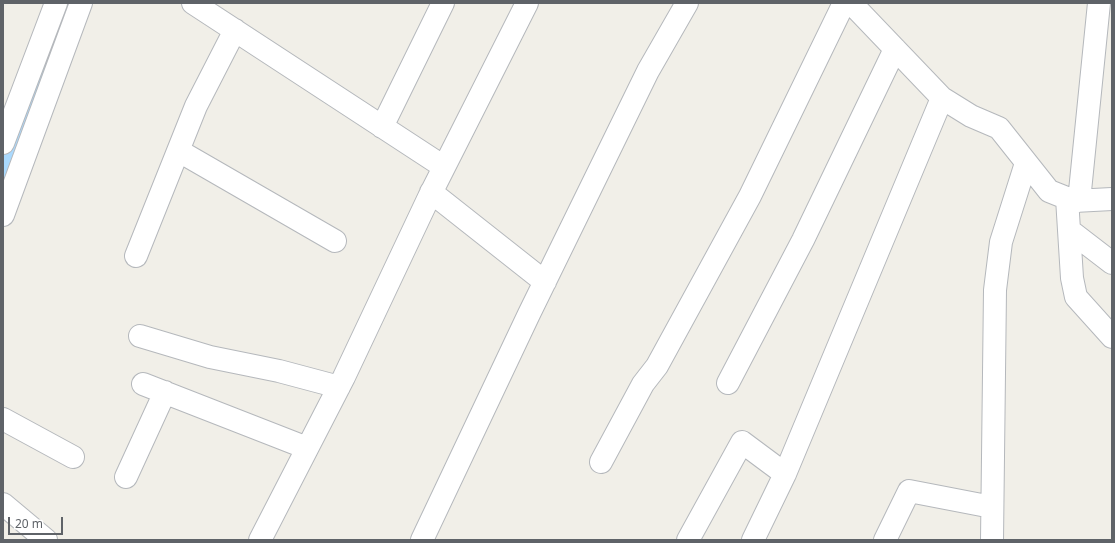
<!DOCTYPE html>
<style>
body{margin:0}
#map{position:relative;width:1115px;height:543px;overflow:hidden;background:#f1efe8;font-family:"Noto Sans",sans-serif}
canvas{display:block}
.frame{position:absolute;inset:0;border:4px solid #5f6368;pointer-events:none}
.scale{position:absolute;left:8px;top:517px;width:55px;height:18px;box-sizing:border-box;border:2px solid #5f6368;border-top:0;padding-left:5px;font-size:12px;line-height:14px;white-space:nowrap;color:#5f6368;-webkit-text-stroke:3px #fff;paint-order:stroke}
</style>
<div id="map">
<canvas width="1115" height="543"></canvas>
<div class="frame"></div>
<div class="scale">20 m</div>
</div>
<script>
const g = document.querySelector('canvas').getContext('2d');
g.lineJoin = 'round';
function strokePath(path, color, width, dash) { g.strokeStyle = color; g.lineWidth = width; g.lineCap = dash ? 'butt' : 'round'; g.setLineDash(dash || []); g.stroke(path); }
strokePath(new Path2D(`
 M3 178 45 61`), '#aadaff', 19);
const minor = new Path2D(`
 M193 3 444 167
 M851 3 942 98 971 116 999 128 1049 191 1074 201 1112 199
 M382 127 443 3
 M3 143 56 3
 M179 151 335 241
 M431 192 545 282
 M1067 198 1072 278 1076 297 1112 337
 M1079 201 1099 3
 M3 215 81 3
 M1069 230 1112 263
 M136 256 196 106 235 30
 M140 336 210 357 279 371 339 387
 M728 383 803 240 895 49
 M143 384 307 448
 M3 419 73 457
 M601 462 643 384 657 366 750 196 844 3
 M126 477 165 392
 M3 504 46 540
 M260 540 344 377 429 197 527 3
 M422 540 529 314 648 71 687 3
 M688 540 742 442 785 474
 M753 540 785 474 942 98
 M885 540 909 491 992 507
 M992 540 995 290 1001 242 1026 163`);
strokePath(minor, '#b5b8bc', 24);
strokePath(minor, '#fff', 22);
</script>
